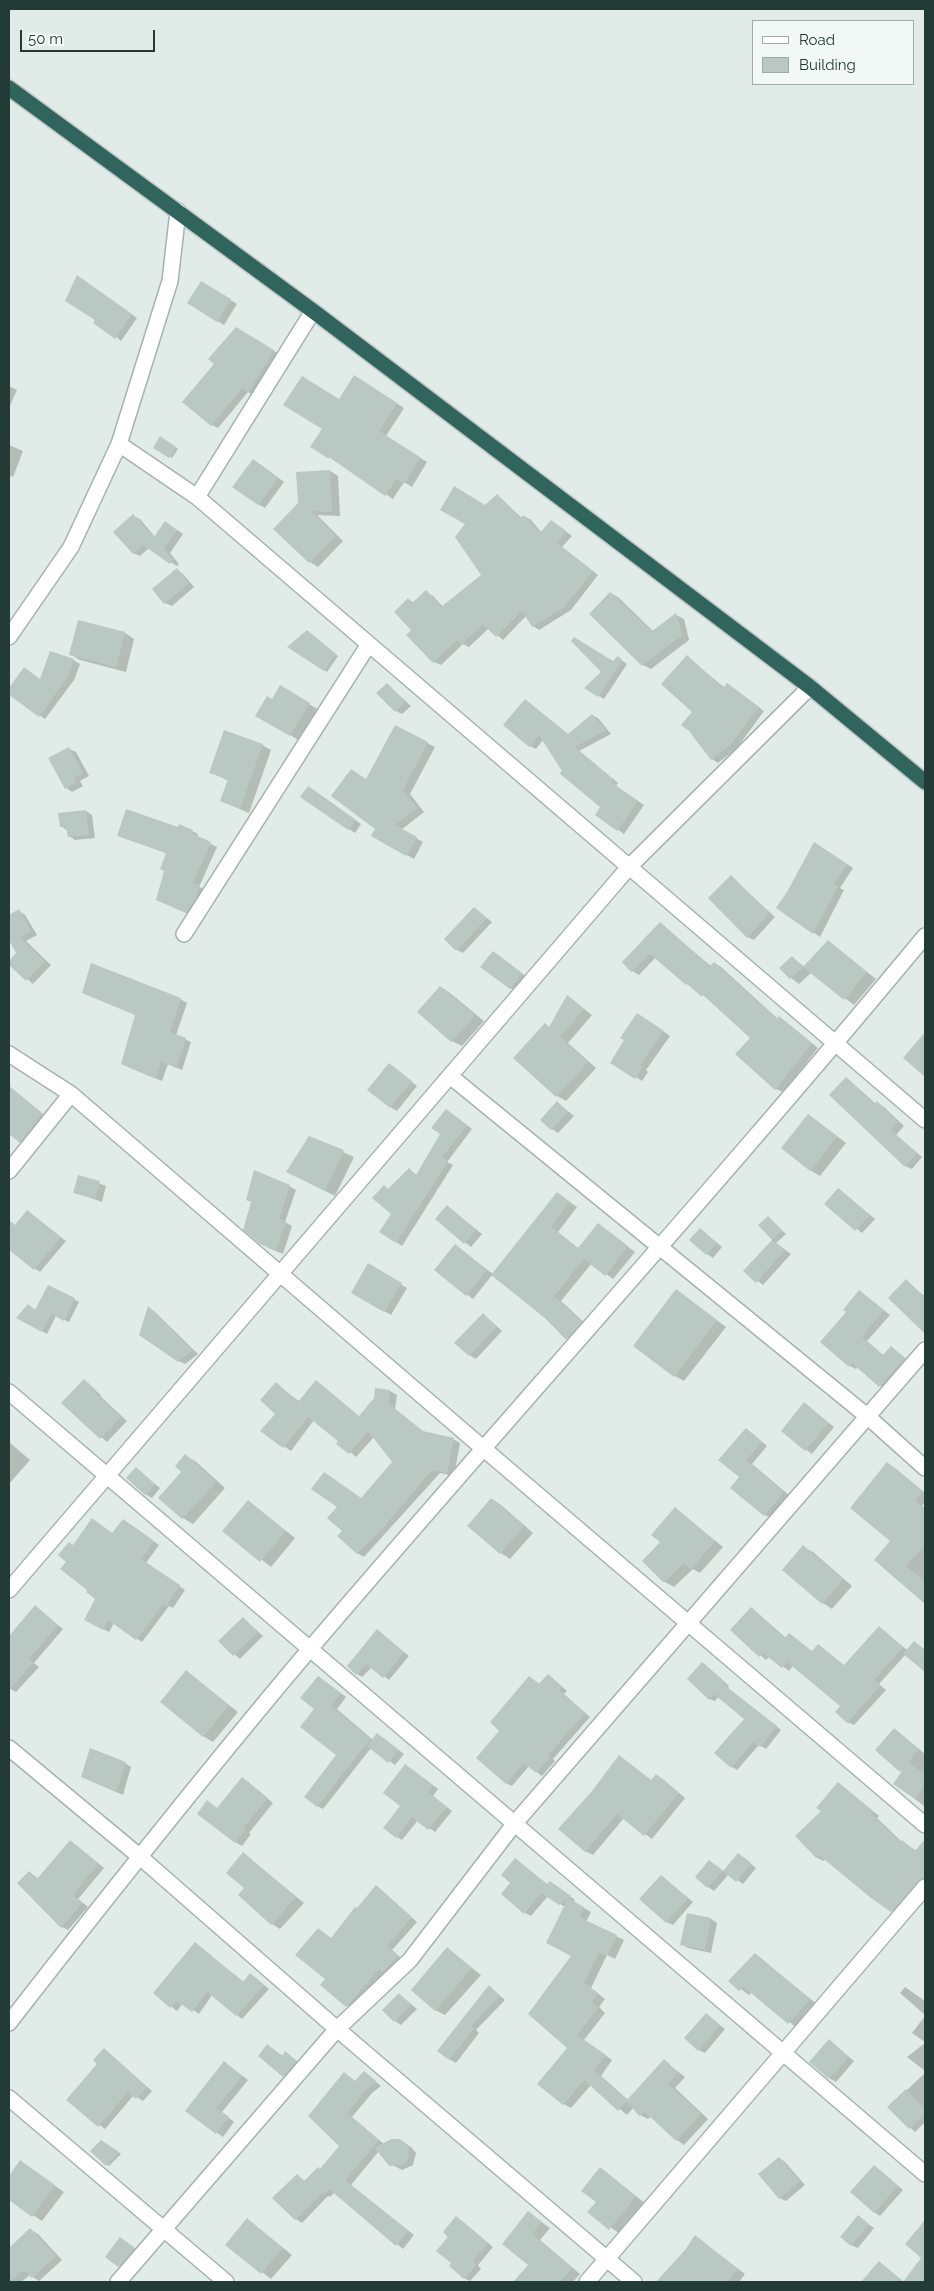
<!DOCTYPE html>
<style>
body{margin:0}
#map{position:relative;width:934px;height:2291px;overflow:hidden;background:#e1ebe7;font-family:Raleway,sans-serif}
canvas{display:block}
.frame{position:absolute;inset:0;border:10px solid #223b36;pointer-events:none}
.legend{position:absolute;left:752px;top:20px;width:162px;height:65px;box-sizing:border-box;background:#f1f8f5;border:1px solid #9eaca9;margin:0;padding:6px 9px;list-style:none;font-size:15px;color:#223b36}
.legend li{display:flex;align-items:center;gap:10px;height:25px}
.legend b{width:25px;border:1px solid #9eaca9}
.scale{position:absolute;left:20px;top:30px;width:135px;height:22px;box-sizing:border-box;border:2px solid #223b36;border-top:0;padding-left:6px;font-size:15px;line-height:18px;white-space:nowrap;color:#223b36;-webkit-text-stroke:4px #f1f8f5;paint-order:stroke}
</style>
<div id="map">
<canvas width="934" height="2291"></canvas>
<div class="frame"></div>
<ul class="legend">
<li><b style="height:6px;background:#fff"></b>Road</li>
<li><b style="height:14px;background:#bac8c3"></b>Building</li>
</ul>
<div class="scale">50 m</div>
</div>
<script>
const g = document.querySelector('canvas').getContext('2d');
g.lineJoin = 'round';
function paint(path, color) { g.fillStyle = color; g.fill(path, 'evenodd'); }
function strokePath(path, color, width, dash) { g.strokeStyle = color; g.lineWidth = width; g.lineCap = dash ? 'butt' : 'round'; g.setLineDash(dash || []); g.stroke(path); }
paint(new Path2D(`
 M83 280 137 318 121 341 97 319Z
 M201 282 237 304 224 325 189 303Z
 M236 329 279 354 255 396 248 392 218 428 212 425 216 364Z
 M362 381 404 408 386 436 427 462 412 487 404 482 393 499 312 446 339 400Z
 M9 386 17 390 9 408Z
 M161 438 178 449 172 458 155 447Z
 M9 445 23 451 13 477 9 475Z
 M260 464 284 482 265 508 258 504Z
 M330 471 338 476 340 516 317 515 343 541 318 567 310 562 299 504Z
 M497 495 522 518 524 516 531 520 542 533 552 521 572 536 562 547 598 575 571 610 539 630 533 626 526 616 503 640 489 628 469 647 463 644 441 665 434 662 413 630 408 599 414 603 426 592 433 596 443 607 482 575 486 507Z
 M133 516 140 519 155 537 171 526 183 534 170 553 179 564 177 566 149 548 140 556 133 553Z
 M177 570 183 574 194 587 172 606 165 603Z
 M611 593 619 598 654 632 676 615 684 619 689 640 651 669 643 665Z
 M125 633 134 639 126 672 80 660 70 654Z
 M310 634 338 656 327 672 290 647Z
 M687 657 725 688H733L764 711 737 748 718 763 712 759 693 712Z
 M618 658 627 664 604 699 586 688Z
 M73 660 80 664 74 680 45 719 9 694V691L25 669 41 680Z
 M387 684 411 706 402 714 396 711Z
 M281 687 319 710 300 741 257 715 273 700Z
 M525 700 569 735 592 715 598 718 611 734 579 751 618 783 616 786 644 805 624 834 596 815 602 807 564 771 543 740 536 749 530 746Z
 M427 743 435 747 410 794 424 812 401 830 423 842 414 859 372 836 376 828 367 780Z
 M262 745 271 750 249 813 221 801 229 781 210 772Z
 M69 749 76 752 89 776 80 781 83 786 72 792 66 788Z
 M315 791 361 824 355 833 302 797Z
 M86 811 92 815 95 838 75 840 69 836 68 831 61 826Z
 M178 829 192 831 198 834 197 837 217 847 199 887 206 890 193 916 157 900 165 871 168 854 119 835Z
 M821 847 853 868 840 888 844 890 820 937 778 907Z
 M731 877 775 917 754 940 748 937Z
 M474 908 492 922 463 953 457 950Z
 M19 911 25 915 37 935 26 941 51 965 33 984 9 963 18 953 9 937V917Z
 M660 924 711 966 714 963 721 967 778 1019 786 1022 818 1048 783 1092 776 1089 751 1038 709 1000 656 957 639 975 632 971Z
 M828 941 876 979 854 1005 811 973 799 984 791 978 792 958 805 967Z
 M499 956 527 977 517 992 510 988Z
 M441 987 450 993 484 1021 462 1046 452 1041Z
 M568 996 592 1015 568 1043 596 1068 566 1101 557 1096 515 1058 545 1025 550 1028Z
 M180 999 187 1003 176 1035 191 1042 182 1070 168 1064 162 1081 128 1067Z
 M644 1018 670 1036 646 1070 648 1072 642 1081 612 1062Z
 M389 1064 417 1086 397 1111 390 1107Z
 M847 1078 876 1104 884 1107 904 1126 896 1135 922 1157 912 1169 905 1166Z
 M9 1086 48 1118 26 1145 9 1132Z
 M558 1103 574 1116 558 1133 552 1129Z
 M452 1114 472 1129 447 1162 453 1165 402 1246 396 1242 392 1214 384 1187 390 1190 409 1170 418 1176Z
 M809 1115 846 1143 820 1176 810 1170Z
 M309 1137 354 1157 335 1196 298 1177Z
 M79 1176 106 1186 102 1202 74 1192Z
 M289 1186 296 1190 285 1222 292 1226 283 1254 268 1248 253 1202Z
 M839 1189 875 1219 862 1233 826 1203Z
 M557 1193 577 1207 558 1232 579 1249 598 1224 635 1252 613 1279 592 1263 561 1301 589 1327 574 1343 493 1274Z
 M447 1206 482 1234 471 1247 436 1219Z
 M27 1212 66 1241 40 1272 9 1249V1235Z
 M768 1218 786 1234 776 1243 791 1254 763 1285 745 1271 773 1239 760 1225Z
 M700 1229 722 1247 713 1258 707 1254Z
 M461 1250 493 1274 473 1299 435 1270Z
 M369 1265 407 1288 391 1315 352 1292Z
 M906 1281 923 1295 925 1293V1330L920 1327Z
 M49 1286 79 1302 69 1322 56 1316 47 1334 18 1318 33 1308 36 1311Z
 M677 1291 726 1327 684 1381 675 1376Z
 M860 1292 890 1315 867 1341 884 1356 891 1348 910 1362 886 1390 858 1367 856 1369 850 1366 848 1312Z
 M148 1308 154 1311 198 1354 185 1364 179 1361Z
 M483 1314 502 1331 476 1359 469 1355Z
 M84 1381 101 1395 100 1396 127 1421 107 1442 63 1403Z
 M316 1382 360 1417 375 1399 376 1389 390 1391 397 1395 395 1409 425 1433 453 1439 460 1443 454 1476 440 1473 364 1557 357 1553 343 1531 339 1507 325 1473 362 1499 394 1462 374 1437 356 1457 314 1420 291 1451 262 1431 277 1414 276 1384 300 1402Z
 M805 1404 834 1427 812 1454 782 1431Z
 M752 1433 767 1446 752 1464 790 1496 771 1518 765 1515 741 1477Z
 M9 1442 30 1460 9 1484Z
 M185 1456 195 1461 225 1488 193 1524 183 1518V1472Z
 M895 1468 925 1493V1502L922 1506 925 1509V1602L876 1560 892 1541Z
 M136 1469 160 1488 152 1498 145 1494Z
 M492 1499 501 1505 533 1533 510 1559 501 1553 469 1526Z
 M248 1501 295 1538 271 1567 224 1530Z
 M676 1509 723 1547 700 1573 693 1569 674 1587 665 1582 643 1561 661 1542Z
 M130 1524 159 1545 146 1563 185 1590 173 1608 169 1606 142 1642 114 1623 109 1632 91 1623 96 1598 68 1562 73 1546 113 1534Z
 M803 1547 813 1552 852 1586 832 1609 823 1603Z
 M35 1607 63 1629 34 1663 39 1667 16 1692 9 1688V1637Z
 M752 1608 786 1638 813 1652 818 1646 845 1666 879 1627 907 1650 914 1642 925 1650V1670L906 1654 879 1684 886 1690 854 1725 847 1722 842 1706 793 1666 789 1671 770 1656 766 1660 732 1630Z
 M243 1618 263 1636 240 1659 220 1641Z
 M378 1631 409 1656 389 1680 372 1667 362 1677 357 1674Z
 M703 1663 729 1686 728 1688 781 1730 766 1749 759 1745 737 1770 732 1767 746 1718 719 1696 715 1701 710 1699Z
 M186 1672 238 1712 213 1742 203 1736Z
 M549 1675 567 1691 564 1694 590 1717 553 1759 555 1761 542 1776 529 1766 512 1786 506 1783 501 1731 529 1677 540 1684Z
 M324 1681 346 1697 337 1709 373 1740 383 1738 404 1754 395 1765 371 1748 323 1809 317 1806 338 1755 316 1709Z
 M894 1729 925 1754V1807L895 1783 903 1772 876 1750Z
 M619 1757 652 1781 657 1775 664 1780 685 1798 652 1839 624 1818 593 1855 585 1851 593 1791Z
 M125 1763 131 1767 123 1795 89 1780Z
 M411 1769 438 1789 433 1796 452 1811 435 1832 418 1820 402 1840 397 1837Z
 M248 1782 273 1803 249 1833 251 1834 242 1846 235 1842 218 1809Z
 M839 1784 879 1816 877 1818 902 1842 917 1851 923 1844 925 1845V1886L899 1915 826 1859 823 1861 816 1857 823 1811Z
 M76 1845 104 1868 78 1899 88 1907 68 1930 62 1927 29 1872 39 1879Z
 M244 1854 304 1903 280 1929 272 1924Z
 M744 1858 756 1868 743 1884 729 1874 714 1891 708 1887 716 1865 724 1872Z
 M515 1859 548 1885 556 1886 575 1900 573 1902 591 1912 586 1922 624 1940 615 1959 607 1955 591 1988 605 1999 599 2007 605 2013 584 2040 612 2060 601 2076 628 2100 664 2061 685 2077 675 2088 708 2119 684 2145 677 2140 651 2116 648 2119 640 2115 634 2107 627 2115 591 2085 571 2108 564 2104 569 2048 542 1995 572 1956 565 1907 548 1896 531 1916 525 1913 512 1883Z
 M661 1876 693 1902 673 1925 666 1922Z
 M377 1887 417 1922 392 1950 403 1960 389 1975 386 1973 353 2010 321 1984 326 1979 332 1939Z
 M711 1919 717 1923 711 1953 688 1948 681 1944Z
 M195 1944 244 1982 251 1974 269 1989 242 2019 212 1995 199 2014 183 2003 177 2011 154 1993Z
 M448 1949 481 1975 445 2015 435 2010Z
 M755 1954 818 2005 797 2028 752 1992 749 1995 730 1981Z
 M490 1987 505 2000 476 2030 479 2033 456 2063 449 2059Z
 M905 1987 925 2001V2015L900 1993Z
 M399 1994 417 2009 401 2025 395 2021Z
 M706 2015 725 2029 705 2053 699 2050Z
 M925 2016V2042L912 2033Z
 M829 2041 854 2061 836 2082 829 2078Z
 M925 2043V2071L907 2057Z
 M268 2046 283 2056 286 2053 302 2065 290 2079 284 2075Z
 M105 2050 152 2091 143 2101 134 2095 105 2129 68 2100 98 2064Z
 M224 2062 248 2080 222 2112 234 2122 223 2137 187 2111Z
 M364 2072 381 2086 372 2093 352 2117 385 2145 404 2143 411 2147 416 2153 413 2165 402 2170 387 2162 379 2151 351 2185 414 2235 403 2249 335 2192 330 2197 328 2196 302 2223 296 2219 297 2175 306 2182 321 2170 341 2146 344 2074 356 2082Z
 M925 2073V2122L915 2132 889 2107Z
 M101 2141 121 2154 109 2166 107 2165Z
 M779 2158 785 2162 805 2185 786 2201 779 2198Z
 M21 2162 64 2192 42 2221 9 2199V2178Z
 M600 2169 645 2203 620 2234 589 2212 597 2202Z
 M880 2170 903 2190 880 2216 874 2212Z
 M529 2213 550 2228 540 2240 580 2274 573 2282H524L519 2278 529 2265Z
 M858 2217 874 2228 858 2248 851 2245Z
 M248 2220 292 2255 271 2279 227 2245Z
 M462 2221 493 2247 478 2265 481 2269 470 2281 464 2278Z
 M925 2222V2282H904L922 2258 907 2244Z
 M31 2230 38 2234 62 2260 39 2281 30 2275 21 2282H9V2250Z
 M696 2237 745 2274 739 2282H658L686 2250Z
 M127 2242 140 2253 125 2270 107 2256Z
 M879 2263 887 2268 904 2282H867L864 2280Z`), '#0003');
paint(new Path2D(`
 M77 275 132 314 115 339 93 323 95 320 65 301Z
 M201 281 231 299 217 322 187 303Z
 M236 327 274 350 248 393 242 388 211 426 182 402 214 364 208 359Z
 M354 375 397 403 379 431 420 457 404 484 396 479 385 496 329 457V459L310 447 322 429 283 405 302 376 339 399Z
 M160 436 176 447 169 458 153 448Z
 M253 459 278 478 258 505 232 487Z
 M330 470 332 512 311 511 336 536 309 563 273 529 298 503 296 472Z
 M454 486 485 505 497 494 521 518 524 515 540 533 551 520 566 531 557 543 593 571 564 607 532 627 522 611 496 637 483 624 462 644 457 640 433 663 406 635 411 630 394 612 408 598 412 603 426 590 441 607 481 575 455 537 465 524 440 510Z
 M133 514 154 537 165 521 177 530 164 549 173 560 170 564 143 545 133 554 113 532Z
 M177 568 189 583 164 604 152 589Z
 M610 592 652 631 676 613 682 635 642 666 589 614Z
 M78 620 125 632 116 667 69 655Z
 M307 630 336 654 324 671 287 647Z
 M574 637 613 661 618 656 622 660 598 697 584 688 601 672 571 641Z
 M50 651 74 659 68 676 39 717 9 695V688L24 667 40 679Z
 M687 655 723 688 727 683 759 707 731 744 711 760 689 731 681 725 692 712 661 684Z
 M387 683 405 702 395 712 376 693Z
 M280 685 310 703 290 736 255 716 267 696 272 699Z
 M525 699 568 734 592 714 606 730 575 747 613 779 611 782 638 801 617 831 595 815 600 807 559 773 562 771 539 735 529 747 503 725Z
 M395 725 428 742 403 790 417 808 395 825 417 837 406 856 371 836 375 829 331 796 351 769 366 779Z
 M224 730 263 744 240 809 220 801 228 779 209 773Z
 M69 747 83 773 74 777 77 782 65 789 48 758Z
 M308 786 356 820 348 830 300 797Z
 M126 809 178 827 179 824 193 830 191 833 211 842 193 883 200 886 196 898 186 913 156 900 164 871 160 869 166 853 117 836Z
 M86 810 89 835 68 837 66 826 60 827 58 813Z
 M814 842 847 864 834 884 838 886 813 934 776 908 787 892Z
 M731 875 769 913 747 938 708 898Z
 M474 907 487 918 456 951 444 939Z
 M19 909 31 931 20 937 45 961 26 981 9 965V961L16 953 11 943 9 944V915Z
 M660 922 710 966 714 962 777 1019 779 1016 812 1043 775 1090 735 1054 750 1038 703 995 702 997 687 984 686 985 650 954 631 972 622 962Z
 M828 940 867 972 844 1000 803 967Z
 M493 951 522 973 510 989 480 967Z
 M792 956 803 967 790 979 779 968Z
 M91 963 181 998 170 1032 186 1038 176 1068 161 1061 156 1079 121 1064 135 1015 82 993Z
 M440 986 475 1015 451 1042 417 1012Z
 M567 995 584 1009 560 1037 588 1062 556 1097 513 1058 545 1023 549 1027Z
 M637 1013 664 1031 640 1065 643 1067 635 1079 610 1063 624 1040 620 1038Z
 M925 1032V1077L903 1058Z
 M389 1063 412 1081 390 1108 367 1090Z
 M846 1077 875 1104 877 1101 898 1122 891 1130 917 1153 905 1167 829 1095Z
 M9 1086 43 1114 20 1143 9 1134Z
 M557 1101 568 1112 551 1130 540 1120Z
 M446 1109 467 1125 442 1157 448 1161 396 1243 379 1232 391 1214 372 1198 384 1185 388 1189 409 1168 416 1175 440 1134 431 1128Z
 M808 1114 837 1136 810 1171 781 1148Z
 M309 1136 344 1150 325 1191 286 1172Z
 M254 1170 290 1185 279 1219 286 1221 276 1251 260 1244 243 1230 251 1202 246 1200Z
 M78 1175 100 1181 95 1199 73 1193Z
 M838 1188 870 1215 855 1231 824 1204Z
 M557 1192 570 1202 551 1227 578 1248 598 1223 628 1246 605 1276 584 1259 554 1296 582 1322 566 1340 545 1318 491 1275Z
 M447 1205 476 1230 464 1244 435 1219Z
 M27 1210 61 1237 34 1270 9 1250V1220L15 1225Z
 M768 1216 782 1230 772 1240 758 1225Z
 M700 1228 717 1243 706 1255 689 1240Z
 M772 1240 785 1250 756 1283 743 1271Z
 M455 1244 487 1270 466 1296 434 1270Z
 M368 1263 402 1283 384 1312 351 1293Z
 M906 1279 925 1298V1334L888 1298Z
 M48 1285 75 1298 64 1321 51 1314 42 1332 16 1318 28 1304 35 1310Z
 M676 1289 717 1320 674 1377 633 1346Z
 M859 1290 884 1310 862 1337 883 1355 891 1346 905 1358 879 1387 852 1363 849 1367 820 1342 846 1312 843 1310Z
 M148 1306 193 1350 178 1362 139 1335Z
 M483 1313 497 1327 469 1356 454 1343Z
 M84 1379 96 1390 94 1392 121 1417 100 1439 61 1403Z
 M316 1380 359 1416 374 1398 375 1388 390 1390 389 1404 423 1431 454 1438 447 1473 432 1470 382 1529 357 1554 337 1536 342 1531 327 1518 337 1507 311 1489 324 1472 361 1498 392 1462 368 1431 349 1454 336 1444 338 1441 308 1417 283 1448 260 1431 275 1414 260 1400 276 1382 298 1402Z
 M804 1402 829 1423 805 1451 781 1431Z
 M746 1428 762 1442 746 1460 784 1492 764 1516 730 1488 739 1477 718 1460Z
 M185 1454 216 1482 182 1519 158 1498 181 1472 175 1466Z
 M887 1462 923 1491 915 1501 925 1510V1545L906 1566 925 1582V1604L874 1560 890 1541 850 1508Z
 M136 1467 155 1484 145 1495 126 1478Z
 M491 1498 524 1526 500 1554 467 1526Z
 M248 1500 286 1531 260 1562 222 1531Z
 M675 1507 715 1541 691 1569 684 1563 664 1583 642 1561 660 1542 651 1535Z
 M92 1518 112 1533 123 1519 154 1541 141 1559 180 1585 166 1606 163 1604 136 1640 108 1620 103 1630 84 1620 95 1599 86 1592 87 1590 60 1569 66 1562 58 1555 69 1542 73 1545Z
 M803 1545 843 1579 822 1604 782 1570Z
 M35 1605 58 1625 29 1659 33 1663 9 1690V1636Z
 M751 1607 785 1638 789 1633 812 1651 818 1644 844 1665 879 1626 903 1647 874 1680 880 1686 847 1723 835 1712 840 1706 787 1662 782 1668 763 1653 759 1657 730 1630Z
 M243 1617 258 1632 233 1656 218 1641Z
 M377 1629 404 1652 383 1678 366 1664 356 1675 347 1666Z
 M914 1641 925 1650V1672L903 1654Z
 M702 1662 725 1682 723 1684 777 1726 760 1747 753 1742 731 1768 714 1753 744 1719 714 1694 709 1700 687 1679Z
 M186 1670 229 1705 203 1737 160 1702Z
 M548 1674 562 1687 559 1690 585 1713 548 1755 550 1757 536 1773 524 1763 506 1784 476 1758 499 1731 490 1722 529 1676 539 1684Z
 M318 1676 341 1693 331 1705 370 1739 317 1807 304 1797 336 1755 300 1727 314 1709 300 1698Z
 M894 1728 919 1749 900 1772 875 1750Z
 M377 1733 399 1750 388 1763 367 1746Z
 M90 1748 126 1762 116 1792 81 1777Z
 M619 1755 651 1780 656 1774 679 1793 644 1836 617 1814 585 1852 558 1829 592 1791Z
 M908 1762 925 1774V1784L915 1799 893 1784Z
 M405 1764 433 1785 428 1792 447 1807 428 1830 412 1817 396 1838 383 1828 400 1806 383 1793Z
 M242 1777 268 1798 243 1828 245 1830 235 1843 197 1814 207 1800 217 1808Z
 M838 1782 873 1811 871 1814 901 1842 902 1840 915 1851 925 1839V1875L891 1912 871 1898 819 1855 816 1858 795 1836 821 1811 816 1808Z
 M70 1840 98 1864 73 1895 82 1903 61 1928 17 1883 29 1871 37 1879Z
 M243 1852 296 1897 271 1925 238 1895 244 1888 226 1873Z
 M738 1853 751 1863 736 1882 723 1871Z
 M515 1858 547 1884 550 1881 571 1896 559 1905 541 1893 524 1914 501 1894 510 1883 501 1875Z
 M709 1860 723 1871 707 1888 695 1877Z
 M661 1875 688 1898 666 1923 639 1899Z
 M376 1885 412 1917 387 1946 398 1956 382 1972 379 1969 346 2007 320 1985 325 1979 295 1955 318 1928 331 1938 355 1907 357 1908Z
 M568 1898 584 1907 579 1917 617 1935 607 1956 599 1952 584 1983 598 1993 592 2002 598 2008 577 2035 606 2055 594 2071 627 2100 664 2059 678 2072 668 2084 701 2114 676 2141 645 2112 639 2116 627 2101 618 2111 584 2080 563 2105 537 2084 567 2048 528 2014 571 1956 546 1943Z
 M687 1913 711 1918 705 1950 680 1945Z
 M195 1942 243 1982 250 1973 264 1985 236 2016 207 1992 192 2012 177 2001 170 2008 153 1993Z
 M447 1947 472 1968 435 2011 411 1990Z
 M755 1953 810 1999 788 2024 744 1987 739 1991 728 1981Z
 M489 1985 500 1996 471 2026 474 2028 449 2060 437 2051Z
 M399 1993 411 2005 394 2022 382 2010Z
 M706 2013 720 2025 698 2051 684 2038Z
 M829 2039 849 2057 829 2079 809 2062Z
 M267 2044 282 2056 285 2051 297 2061 283 2077 258 2056Z
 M104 2048 147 2087 136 2099 128 2092 98 2127 66 2100 97 2064 93 2060Z
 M224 2061 242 2076 216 2108 229 2117 216 2134 185 2111Z
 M364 2071 376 2081 366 2090 347 2113 379 2140 345 2180 408 2231 396 2246 329 2189 324 2195 322 2193 295 2220 272 2198 297 2174 304 2181 318 2167 320 2169 339 2146 308 2116 344 2072 355 2081Z
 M906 2089 925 2109V2114L909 2129 887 2107Z
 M391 2139H400L408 2145 409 2158 403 2165 389 2166 375 2148Z
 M101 2140 119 2152 106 2166 90 2151Z
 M779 2157 800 2181 779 2199 758 2174Z
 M20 2160 55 2185 32 2217 9 2200V2176Z
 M874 2165 898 2186 874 2213 850 2192Z
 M600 2167 636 2196 609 2230 587 2212 596 2202 581 2191Z
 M528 2211 542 2222 532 2234 572 2268 560 2282H513L528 2265 502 2244Z
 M858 2215 869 2224 851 2246 840 2237Z
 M456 2216 488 2243 473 2261 476 2265 464 2279 449 2266 451 2263 436 2251 448 2237 443 2232Z
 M247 2218 283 2248 261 2274 225 2245Z
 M925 2220V2282H861L879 2261 903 2282 921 2258 905 2244Z
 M30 2228 56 2256 32 2278 24 2270 9 2282V2248Z
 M695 2235 738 2269 728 2282H656L685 2250Z
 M120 2237 135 2248 118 2267 105 2257Z`), '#bac8c3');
const minor = new Path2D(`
 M313 311 197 497 925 1120
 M119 444 197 497
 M9 637 71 547 119 444 170 281 178 211
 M184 934 369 644
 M9 1054 71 1094 484 1449 925 1825
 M450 1076 867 1416 925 1468
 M9 1171 71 1094
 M9 1392 925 2174
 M9 1590 629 867 810 687
 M9 1748 139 1856 337 2029 634 2282
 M9 2023C107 1897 206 1772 309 1650 513 1411 725 1178 925 936
 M9 2098 226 2282
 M118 2282 337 2029 410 1960 515 1823 925 1350
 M587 2282 925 1887`);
const highway = new Path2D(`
 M9 88 313 311 810 687 925 782`);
strokePath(minor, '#a4b3ae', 18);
strokePath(highway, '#c1c8c7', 18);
strokePath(minor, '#fff', 15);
strokePath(highway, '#30655e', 15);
</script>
